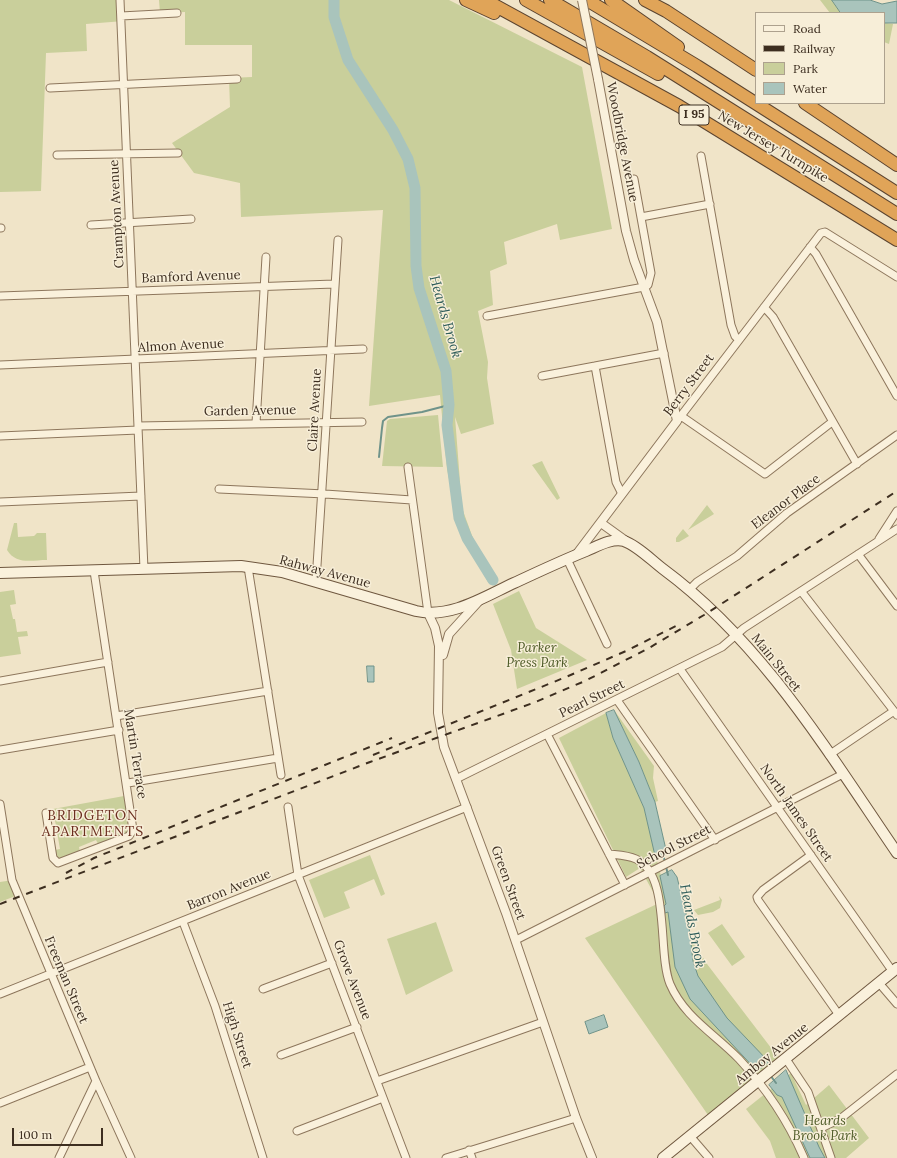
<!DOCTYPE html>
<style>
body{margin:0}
#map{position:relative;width:897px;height:1158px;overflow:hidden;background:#f0e4c8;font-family:Lora,serif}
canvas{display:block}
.legend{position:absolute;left:755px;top:12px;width:130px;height:92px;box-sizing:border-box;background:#f7eed8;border:1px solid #ada18e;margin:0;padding:5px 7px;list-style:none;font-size:12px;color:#3d2e20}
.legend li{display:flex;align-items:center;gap:8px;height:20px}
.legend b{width:20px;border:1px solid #ada18e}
.scale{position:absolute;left:12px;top:1128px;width:91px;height:18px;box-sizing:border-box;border:2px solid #3d2e20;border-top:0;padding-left:5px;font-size:12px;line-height:14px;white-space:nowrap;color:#3d2e20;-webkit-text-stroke:3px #f7eed8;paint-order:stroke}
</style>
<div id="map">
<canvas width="897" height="1158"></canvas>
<ul class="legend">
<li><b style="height:5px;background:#faf1dc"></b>Road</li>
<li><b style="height:5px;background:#3d2e20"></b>Railway</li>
<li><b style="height:11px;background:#c9cf9b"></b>Park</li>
<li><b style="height:11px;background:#a9c4bc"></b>Water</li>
</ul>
<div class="scale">100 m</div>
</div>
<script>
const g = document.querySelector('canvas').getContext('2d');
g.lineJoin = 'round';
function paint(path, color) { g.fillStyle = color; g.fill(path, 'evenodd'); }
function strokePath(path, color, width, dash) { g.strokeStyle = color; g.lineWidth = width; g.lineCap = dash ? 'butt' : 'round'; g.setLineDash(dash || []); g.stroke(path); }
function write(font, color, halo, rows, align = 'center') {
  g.font = font + ' Lora,serif'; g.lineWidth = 3; g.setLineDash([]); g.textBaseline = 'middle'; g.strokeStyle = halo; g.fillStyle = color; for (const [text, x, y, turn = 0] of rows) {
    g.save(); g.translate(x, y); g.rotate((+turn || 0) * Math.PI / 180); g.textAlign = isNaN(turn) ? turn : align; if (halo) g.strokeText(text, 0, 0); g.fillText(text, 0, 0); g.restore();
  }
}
paint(new Path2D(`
 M0 0H122L124 21 86 24 87 51 46 53 41 191 0 192Z
 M159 0H449L582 67 612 229 560 240 557 224 504 242 507 264 490 271 493 305 478 311 488 362 487 378 494 424 461 434 455 417 462 508 474 541 497 578 488 582 459 530 447 469 440 395 369 406 383 210 241 217 240 183 194 173 172 143 230 107 229 78 252 77V45H185V12L160 13Z
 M820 0H832L841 13H830Z
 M884 23 893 24 889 44 884 42Z
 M438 415 443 467 382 466 387 421 390 419Z
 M542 461 560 498 557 500 532 465Z
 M707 505 714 514 688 530Z
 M14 523H17L18 537 34 536 37 533H46L47 560C32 560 16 565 7 550Z
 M683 529 689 536 679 542H676V538Z
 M14 590 16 604 10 605 13 619H15L17 632 27 631 28 636 18 637 21 654 0 657V592Z
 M519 591 536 628 587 660 517 689 511 650 493 604Z
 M614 710 654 766 653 778 658 801 655 802 639 762Z
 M606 713 613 738 644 808 667 900 707 964 778 1057 708 1115 585 938 657 904 653 892 640 868 626 877 559 738Z
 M124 796 129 833 98 844 96 840 79 847 80 852 60 860 57 858 55 850 60 849 53 809Z
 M370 855 385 894 381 896 374 879 344 892 350 908 324 918 309 880Z
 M13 880 18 895 0 902V882Z
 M719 896 722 900 720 908 713 912 698 915 694 910 720 900Z
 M436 922 453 971 406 995 387 939Z
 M722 924 745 957 732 966 708 933Z
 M791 1073 806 1105 829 1085 869 1138 846 1158H776L770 1141 746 1109Z`), '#c9cf9b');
const water = new Path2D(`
 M832 0H870L882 4 897 1V23H884V13H841Z
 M367 666H374V682H368Z
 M614 710 639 762 655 802 667 854 656 860 644 808 613 738 606 713Z
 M672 870 677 877 689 926 693 961 698 976 727 1018 769 1062 757 1071 690 999 675 967 668 912 665 913 664 906 666 904 660 876Z
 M604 1015 608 1027 589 1034 585 1022Z
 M786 1070 819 1147 825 1158H810L782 1097 777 1095 769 1085Z`);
paint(water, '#a9c4bc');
strokePath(water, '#6f938a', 1);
strokePath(new Path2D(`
 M379 457 382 428 383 421 388 417 422 412 449 405
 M663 854 668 875
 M770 1075 776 1083`), '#6f938a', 2);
strokePath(new Path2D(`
 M334 0V17L348 60 393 130 408 159 415 188 416 266 419 288 446 371 449 405 447 425 459 518 467 538 493 580`), '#a9c4bc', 11);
const minor = new Path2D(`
 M120 0 144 569
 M121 16 177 13
 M50 88 237 79
 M57 155 178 153
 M701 156 731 325 735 336 739 340
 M641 217 710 204
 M91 225 191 219
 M0 228H1
 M810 247 816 254 897 396
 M0 296 334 284
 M764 307 773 317 857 464
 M487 316 644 287 648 285 651 273 634 179
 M0 365 363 349
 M595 366 616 482 622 494
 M542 376 664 353
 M681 416 765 474 832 422
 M677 421 821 233 825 232 897 277
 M256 423 266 257
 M138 426 362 422
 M0 436 138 430
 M408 467 428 613
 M219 489 325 494 412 500
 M0 502 141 496
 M879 539 897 511
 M858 554 897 606
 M567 559 607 644
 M248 567 281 775
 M316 581 338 240
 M690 589 697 582 737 556 787 513 897 435
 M801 591 897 715
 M680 669 893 972
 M0 681 108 662
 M617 700 715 840
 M116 716 268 691
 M547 734 625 885
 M0 750 119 730
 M829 755 894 711
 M456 779 722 647 744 628 897 529
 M128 783 278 758
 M0 804 12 880 96 1081 59 1158
 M288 807 298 875 406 1158
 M46 813 53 858 58 863 129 836 133 830 94 571
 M609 854C618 855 627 855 636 859 671 875 657 952 670 984 684 1017 715 1034 739 1059 765 1087 789 1123 804 1158
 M811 855 763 890 757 897 758 900 839 1015
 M183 922 215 1006 263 1158
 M516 940 843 774
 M879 983 897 1004
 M263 989 332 963
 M0 994 467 807
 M281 1055 357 1027
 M786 1059 808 1092 831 1158
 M96 1081 131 1158
 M377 1081 543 1022
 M0 1103 90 1067
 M821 1128 840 1119 897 1074
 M297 1131 383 1098
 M690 1136 709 1158
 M469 1150 472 1158
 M446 1158 576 1118`);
const tertiary = new Path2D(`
 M601 523 626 541
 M576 555 677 421 657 322 634 260 626 231 598 79
 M428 613 435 628 439 646 438 713 444 747 506 913 576 1118 592 1158
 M443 655 449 634 479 601`);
const secondary = new Path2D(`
 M0 573 241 566 282 572 416 611C450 619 484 597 514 583 538 572 561 561 586 551 598 546 611 538 624 541 638 546 651 560 663 569 762 642 828 752 897 853
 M663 1158 897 968`);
const motorway = new Path2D(`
 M466 0 494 13
 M485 0 679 106 897 240
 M526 0 658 74
 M550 0 647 57 897 214
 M587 0 697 66 897 193
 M611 0 678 47
 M645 0 666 11 756 70
 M805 103 897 165`);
strokePath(minor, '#8d765c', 9);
strokePath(tertiary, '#8d765c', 10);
strokePath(secondary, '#6f573f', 12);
strokePath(motorway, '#5b4430', 14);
strokePath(minor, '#faf1dc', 7);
strokePath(tertiary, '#faf1dc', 8);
strokePath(secondary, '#faf1dc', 10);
strokePath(motorway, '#e0a458', 12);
strokePath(new Path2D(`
 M373 755 566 677 626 651 676 626
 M66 873 94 858 392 738
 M0 904 370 762 533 703 585 681 649 648 704 615 897 491`), '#3d2e20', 2, [7, 7]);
const tertiaryBridge = new Path2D(`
 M582 0 598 79`);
strokePath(tertiaryBridge, '#8d765c', 10, []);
strokePath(tertiaryBridge, '#faf1dc', 8);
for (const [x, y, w] of [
 [694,115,30]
]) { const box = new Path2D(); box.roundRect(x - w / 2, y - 10, w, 20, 3); g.fillStyle = '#f7eed8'; g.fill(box); strokePath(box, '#3d2e20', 1); }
write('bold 12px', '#3d2e20', null, [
 ["I 95",694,115]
]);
write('13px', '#3d2e20', '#f7eed8', [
 ["Woodbridge Avenue",622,142,79],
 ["New Jersey Turnpike",773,147,31],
 ["Crampton Avenue",117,214,-93],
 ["Bamford Avenue",191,277,-2],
 ["Almon Avenue",181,346,-3],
 ["Berry Street",689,385,-53],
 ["Claire Avenue",315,410,-87],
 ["Garden Avenue",250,411,-1],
 ["Eleanor Place",786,502,-37],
 ["Rahway Avenue",325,572,15],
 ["Main Street",776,663,51],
 ["Pearl Street",592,699,-26],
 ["Martin Terrace",135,754,81],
 ["North James Street",796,813,55],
 ["School Street",674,847,-27],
 ["Green Street",508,883,70],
 ["Barron Avenue",229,890,-22],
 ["Freeman Street",66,980,67],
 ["Grove Avenue",352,980,69],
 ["High Street",237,1035,72],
 ["Amboy Avenue",772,1054,-39]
]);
write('italic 13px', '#4d5a26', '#f7eed8', [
 ["Parker",537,648],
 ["Press Park",537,663],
 ["Heards",825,1121],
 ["Brook Park",825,1136]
]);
write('italic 14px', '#2f5d5a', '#f7eed8', [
 ["Heards Brook",445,317,74],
 ["Heards Brook",692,926,79]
]);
g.letterSpacing = '1px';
write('14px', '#6b2e1e', '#f7eed8', [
 ["BRIDGETON",93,816],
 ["APARTMENTS",93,832]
]);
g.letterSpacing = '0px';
</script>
